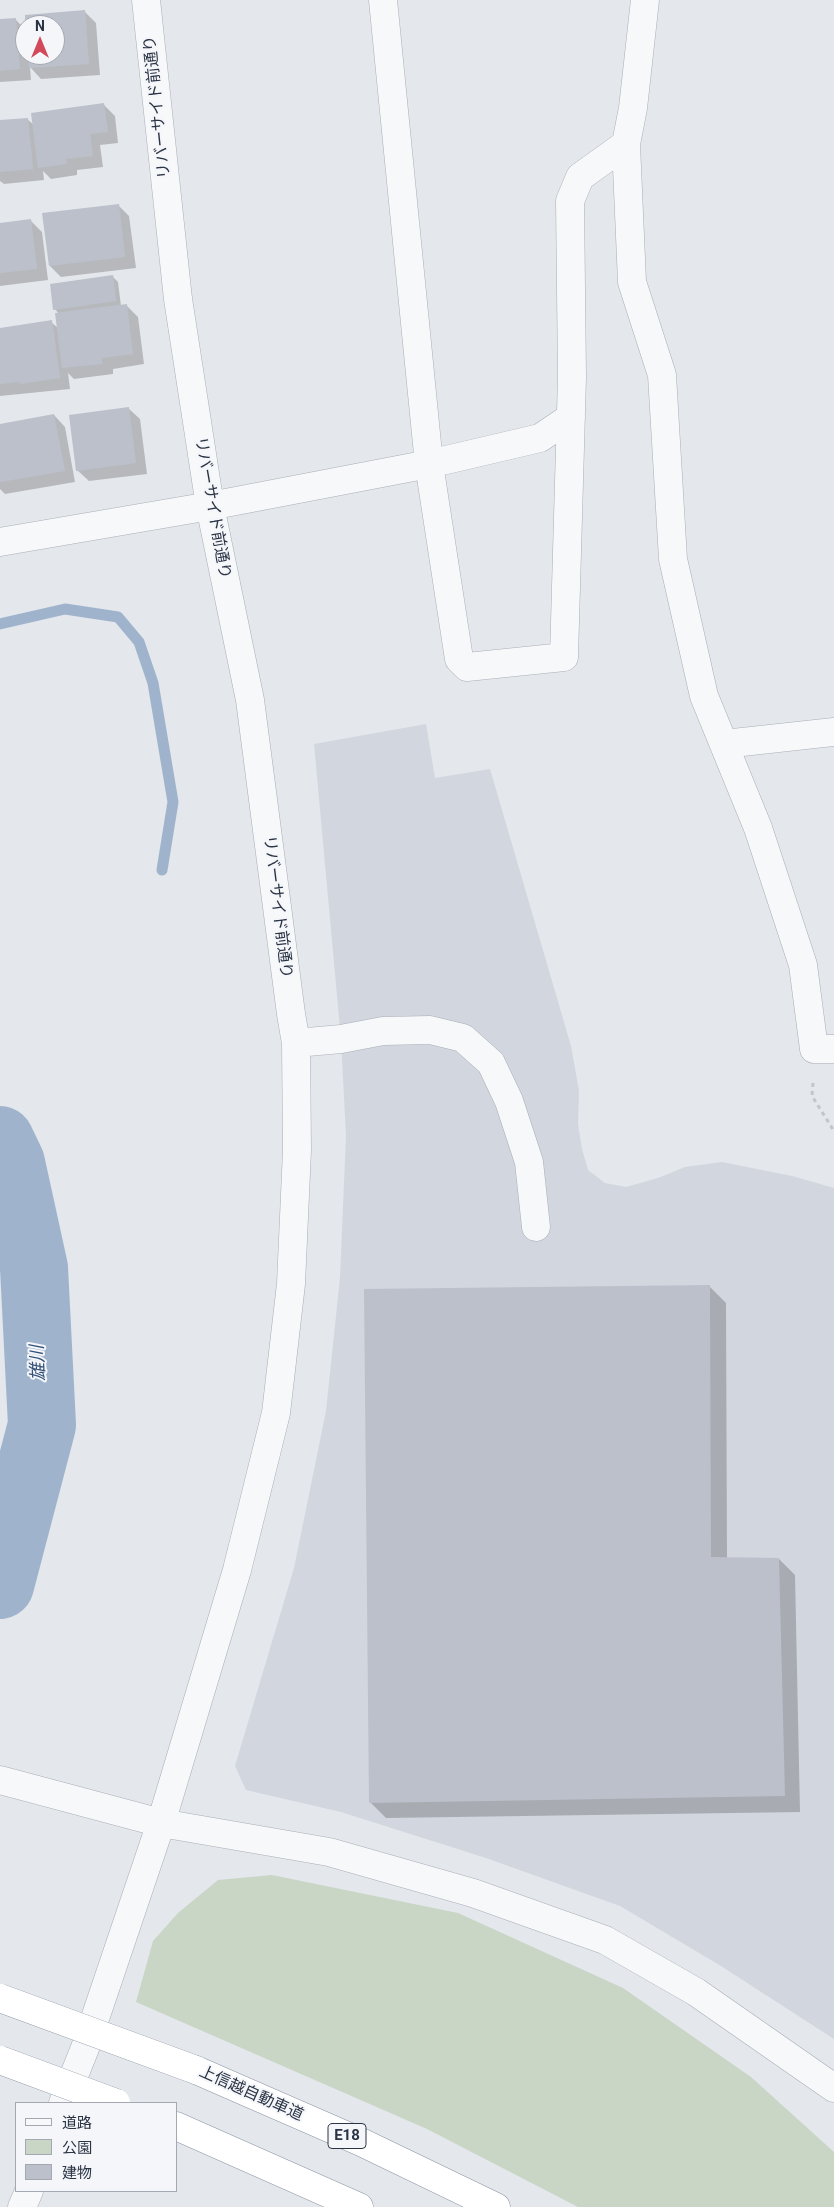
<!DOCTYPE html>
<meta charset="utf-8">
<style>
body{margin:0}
#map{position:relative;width:834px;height:2207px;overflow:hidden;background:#e4e7ec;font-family:Roboto,"Noto Sans JP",sans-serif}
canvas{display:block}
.legend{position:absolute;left:15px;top:2102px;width:162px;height:90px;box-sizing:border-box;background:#f4f6f9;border:1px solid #a4a8b1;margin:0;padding:6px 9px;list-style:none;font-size:15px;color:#2b3445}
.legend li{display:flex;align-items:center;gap:10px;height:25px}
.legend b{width:25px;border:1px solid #a4a8b1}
.north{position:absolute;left:15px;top:15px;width:50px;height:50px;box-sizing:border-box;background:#f4f6f9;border:1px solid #a4a8b1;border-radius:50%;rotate:0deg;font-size:14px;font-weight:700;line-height:20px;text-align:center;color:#2b3445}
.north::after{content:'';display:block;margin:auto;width:18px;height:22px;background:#d1495b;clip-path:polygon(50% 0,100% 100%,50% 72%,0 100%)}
</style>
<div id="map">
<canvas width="834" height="2207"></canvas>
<ul class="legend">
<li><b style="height:6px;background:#f7f8fa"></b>道路</li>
<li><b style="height:14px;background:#c9d6c5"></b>公園</li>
<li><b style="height:14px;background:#bbc0ca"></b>建物</li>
</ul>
<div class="north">N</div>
</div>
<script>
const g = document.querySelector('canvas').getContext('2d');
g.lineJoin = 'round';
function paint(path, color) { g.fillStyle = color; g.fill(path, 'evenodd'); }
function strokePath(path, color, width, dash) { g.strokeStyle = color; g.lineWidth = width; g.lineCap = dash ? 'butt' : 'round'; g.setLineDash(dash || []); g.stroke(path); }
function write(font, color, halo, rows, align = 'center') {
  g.font = font + ' Roboto,"Noto Sans JP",sans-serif'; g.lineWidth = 4; g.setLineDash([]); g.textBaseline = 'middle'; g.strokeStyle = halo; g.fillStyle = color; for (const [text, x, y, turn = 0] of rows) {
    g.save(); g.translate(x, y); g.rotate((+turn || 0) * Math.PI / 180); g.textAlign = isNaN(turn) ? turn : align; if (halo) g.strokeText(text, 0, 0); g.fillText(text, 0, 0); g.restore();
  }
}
paint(new Path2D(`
 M426 724 435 778 490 769 571 1046 579 1091 578 1124 582 1149 588 1170 605 1183 626 1187 658 1178 685 1167 722 1162 792 1176 834 1188V2039L721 1966 620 1906 486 1858 341 1812 246 1790 235 1766 294 1568 326 1411 340 1278 346 1136 341 1039 314 744Z`), '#d2d6de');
paint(new Path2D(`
 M272 1875 458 1913 623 1988 751 2077 834 2152V2207H578L427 2129 136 2002 153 1941 178 1913 218 1880Z`), '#c9d6c5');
paint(new Path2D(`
 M85 12 96 23 100 75 41 79 30 67 31 80 0 82V20L15 19 25 29V55H55V25H27Z
 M104 105 115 116 118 143 100 145 103 167 77 170V175L51 179 43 171 44 180 4 184 0 181V122L27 119 34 125Z
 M118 205 129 216 136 268 61 277 50 266Z
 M31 221 42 232 48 280 0 286V224Z
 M112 276 118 282 121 306H127L138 317 144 364 113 369V374L74 379 68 373 70 389 0 396V329L51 322 58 328 59 314 55 309Z
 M128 408 140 419 147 474 89 481 77 470Z
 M54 415 65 427 75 482 5 494 0 489V425Z
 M710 1287 726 1303 727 1559H779L795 1575 800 1812 386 1818 370 1802Z`), '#0003');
strokePath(new Path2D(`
 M0 624 65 609 118 617 139 642 153 683 173 802 162 870`), '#9fb4cc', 11);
strokePath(new Path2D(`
 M0 1140 11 1163 34 1268 42 1425 0 1585`), '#9fb4cc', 68);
paint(new Path2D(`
 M85 10 89 64 29 68 28 55H55V25H25V15Z
 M16 18 20 69 0 71V19Z
 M104 103 108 132 90 134 93 156 66 159 67 164 38 168 31 113Z
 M28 118 33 169 0 172V120Z
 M119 204 125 257 49 266 42 213Z
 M31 219 37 269 0 273V223Z
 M113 275 116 301 53 310 50 284Z
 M127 304 133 354 102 358V364L62 368 55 313Z
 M52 320 60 378 20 384 19 382 0 384V328Z
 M129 407 136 463 76 471 69 415Z
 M54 414 65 471 0 482V424Z
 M710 1285 711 1557 779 1558 785 1796 369 1803 364 1289Z`), '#bbc0ca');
const minor = new Path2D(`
 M383 0 429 464 459 659 467 667 564 657 572 377 570 201 580 177 626 144
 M645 0 633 108 626 144 632 282 662 375 673 559 704 696 758 828 803 965 814 1049H834
 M0 542 210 506 429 464 540 438 571 417
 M724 744 834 732
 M296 1043 341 1039 383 1031 430 1030 463 1038 491 1063 509 1101 529 1162 536 1227
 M0 1780 161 1823 329 1852 473 1893 605 1940 696 1992 834 2088
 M63 2103 85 2048 161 1823 237 1570 276 1413 291 1284 297 1150 296 1043 291 1014 250 700 210 506 178 299 146 0
 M22 2207 29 2191`);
const highway = new Path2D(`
 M196 2070 361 2142 496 2207
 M176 2126 359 2207`);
strokePath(minor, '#a9aeb7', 29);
strokePath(highway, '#8b94a3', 29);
strokePath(new Path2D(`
 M813 1083 812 1096 834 1131`), '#c2c5cb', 3, [4, 4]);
strokePath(minor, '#f7f8fa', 28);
strokePath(highway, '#fff', 28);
const highwayBridge = new Path2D(`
 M0 1998 196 2070
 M0 2060 116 2103`);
strokePath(highwayBridge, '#8b94a3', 29, []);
strokePath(highwayBridge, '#fff', 28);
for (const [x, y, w] of [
 [347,2136,38]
]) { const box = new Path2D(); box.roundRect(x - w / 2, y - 12.5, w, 25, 4); g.fillStyle = '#f4f6f9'; g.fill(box); strokePath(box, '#2b3445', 1); }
write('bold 15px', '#2b3445', null, [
 ["E18",347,2136]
]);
write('16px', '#2b3445', '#f4f6f9', [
 ["リバーサイド前通り",158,107,-96],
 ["リバーサイド前通り",212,508,80],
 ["リバーサイド前通り",277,907,83],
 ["上信越自動車道",251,2094,24]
]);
write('italic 18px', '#34527a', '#f4f6f9', [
 ["雄川",39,1363,-93]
]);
</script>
